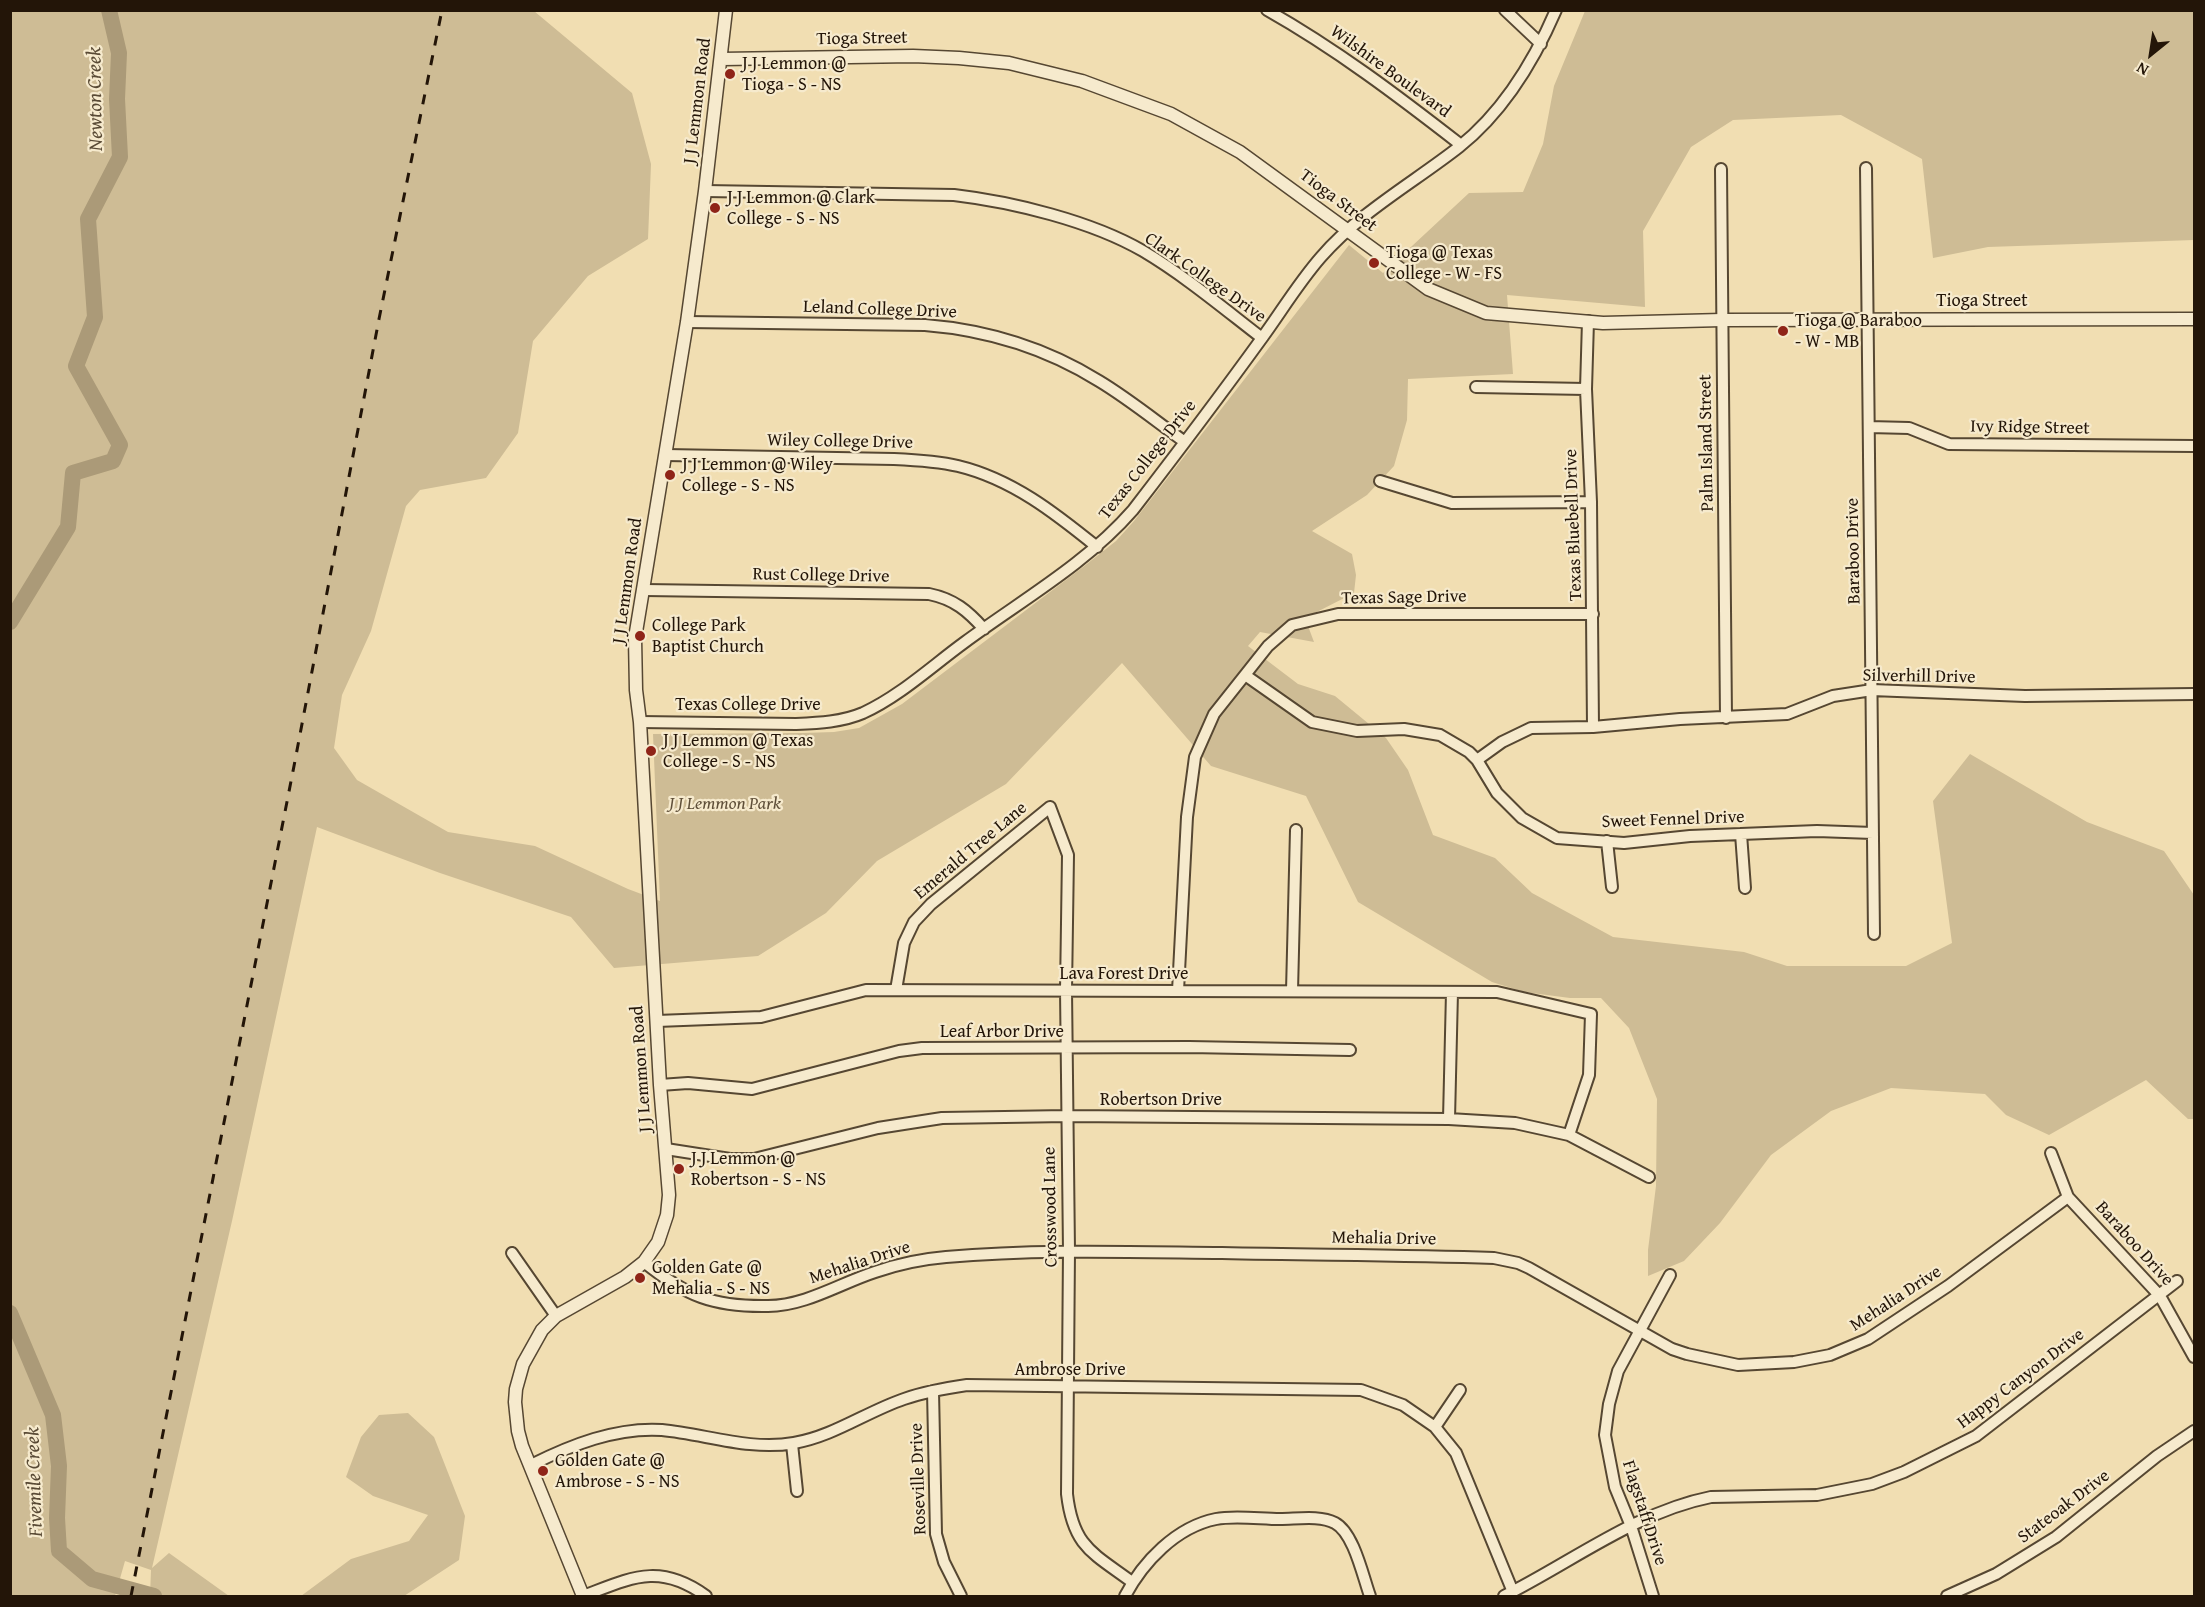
<!DOCTYPE html>
<style>
body{margin:0}
#map{position:relative;width:2205px;height:1607px;overflow:hidden;background:#f1deb2;font-family:"Gentium Book Plus",serif}
canvas{display:block}
.frame{position:absolute;inset:0;border:12px solid #231508;pointer-events:none}
.north{position:absolute;left:2121px;top:24px;width:60px;height:60px;-webkit-text-stroke:4px #f6eacd;paint-order:stroke;rotate:210deg;font-size:16px;font-weight:700;line-height:24px;text-align:center;color:#231508}
.north::after{content:'';display:block;margin:auto;width:21px;height:27px;background:#231508;clip-path:polygon(50% 0,100% 100%,50% 72%,0 100%)}
</style>
<div id="map">
<canvas width="2205" height="1607"></canvas>
<div class="frame"></div>
<div class="north">N</div>
</div>
<script>
const g = document.querySelector('canvas').getContext('2d');
g.lineJoin = 'round';
function paint(path, color) { g.fillStyle = color; g.fill(path, 'evenodd'); }
function strokePath(path, color, width, dash) { g.strokeStyle = color; g.lineWidth = width; g.lineCap = dash ? 'butt' : 'round'; g.setLineDash(dash || []); g.stroke(path); }
function write(font, color, halo, rows, align = 'center') {
  g.font = font + ' "Gentium Book Plus",serif'; g.lineWidth = 4.5; g.setLineDash([]); g.textBaseline = 'middle'; g.strokeStyle = halo; g.fillStyle = color; for (const [text, x, y, turn = 0] of rows) {
    g.save(); g.translate(x, y); g.rotate((+turn || 0) * Math.PI / 180); g.textAlign = isNaN(turn) ? turn : align; if (halo) g.strokeText(text, 0, 0); g.fillText(text, 0, 0); g.restore();
  }
}
paint(new Path2D(`
 M11 11H534L632 93 651 164 648 239 588 276 533 341 518 433 486 478 420 490 406 506 371 631 342 695 334 748 357 780 448 832 535 846 628 889 660 901 653 734 802 733 834 732 859 728 902 704 1083 567 1116 541 1134 521 1349 245 1383 273 1469 193 1523 192 1543 144 1554 86 1585 11H2194V240L1988 247 1933 258 1922 159 1841 115 1733 120 1691 147 1643 231 1645 307 1507 295 1513 374 1408 379 1407 420 1394 466 1367 495 1312 531 1352 554 1356 575 1354 593 1305 618 1314 642 1260 632 1248 646 1298 684 1335 696 1386 738 1408 770 1433 835 1495 858 1532 893 1613 937 1744 952 1787 966H1906L1952 943 1933 801 1970 754 2087 822 2164 851 2194 895V1119H2188L2146 1080 2049 1135 2006 1115 1985 1094 1891 1088 1831 1111 1771 1155 1720 1223 1684 1261 1648 1276V1250L1656 1186 1657 1099 1629 1028 1601 998H1570L1524 992 1492 982 1358 902 1306 796 1211 766 1122 663 1006 784 877 861 826 913 758 956 614 968 571 917 440 873 317 827 232 1221 152 1568 169 1553 229 1596H150L151 1570 125 1561 115 1596H11Z
 M408 1413 434 1437 465 1516 459 1560 404 1596H301L351 1559 409 1541 428 1515 373 1496 346 1477 361 1437 379 1415Z`), '#cebc95');
strokePath(new Path2D(`
 M10 622 68 527 73 473 113 461 120 445 76 366 95 317 88 219 120 157 117 99 119 53 109 10
 M10 1313 53 1415 59 1466 57 1518 59 1551 92 1579 154 1596`), '#ab9a78', 16);
const minor = new Path2D(`
 M1267 10C1336 49 1398 96 1461 145
 M1505 10 1541 44
 M1866 168 1874 934
 M1721 169 1726 718
 M705 191 954 195C1013 202 1091 221 1143 251 1185 276 1223 308 1262 338
 M1588 321 1586 389 1591 502 1593 727
 M687 322 925 325C987 330 1046 348 1099 381 1129 399 1157 422 1185 442
 M1476 387 1586 389
 M1869 427 1909 428 1949 444 2194 446
 M666 455 894 459C916 460 937 461 958 466 1012 479 1055 513 1097 547
 M1380 481 1452 503 1591 502
 M645 590 929 594C954 599 968 611 984 629
 M1245 675 1312 722 1357 731 1404 729 1440 735 1469 752 1477 760 1497 793 1522 818 1557 838 1624 843 1690 836 1817 831 1873 833
 M640 722 796 724C819 723 842 722 863 713 900 696 932 666 965 642 1022 600 1086 564 1133 510 1177 453 1220 396 1262 338 1281 312 1299 282 1321 257 1360 212 1413 183 1459 147 1503 112 1534 61 1556 10
 M1477 760 1502 742 1531 728 1593 727 1680 719 1787 714 1833 696 1872 690 2025 696 2194 694
 M1741 834 1745 888
 M1607 841 1612 887
 M896 990 904 943 914 922 931 904 1050 807 1068 855 1066 990 1069 1251 1067 1494C1073 1547 1093 1553 1132 1582
 M1178 991 1187 817 1195 757 1214 714 1268 646 1292 625 1338 614H1593
 M1292 991 1296 830
 M657 1021 761 1017 866 990 1497 992 1591 1014 1589 1075 1569 1135
 M660 1085 688 1083 752 1089 899 1051 922 1048 1189 1047 1350 1050
 M1449 1119 1452 992
 M666 1149 730 1159H754L878 1128 942 1118 1067 1116 1449 1119 1515 1123 1569 1135 1649 1177
 M2051 1153 2068 1197 2160 1296 2194 1357
 M512 1253 556 1316
 M644 1262C686 1296 713 1307 768 1306 805 1306 841 1283 875 1272 898 1264 922 1259 946 1257 1038 1249 1130 1252 1222 1253 1312 1255 1403 1255 1494 1258L1518 1263 1529 1268 1672 1349 1687 1354 1738 1365 1794 1362 1830 1355 1868 1339 1948 1286 2068 1197
 M933 1391 936 1534 944 1562 961 1596
 M1435 1427 1460 1390
 M792 1444 797 1491
 M531 1465C571 1445 616 1427 662 1430 705 1434 750 1451 794 1443 834 1436 866 1412 904 1399 924 1392 946 1388 967 1385L1361 1390 1403 1405 1435 1427 1456 1453 1513 1592
 M583 1596C631 1578 659 1562 706 1596
 M1125 1596C1143 1562 1176 1527 1216 1519 1234 1515 1261 1519 1280 1519 1297 1519 1320 1515 1335 1523 1354 1533 1363 1577 1370 1596
 M1504 1596C1572 1562 1636 1512 1711 1497L1817 1495 1872 1484 1904 1472 1976 1436 2177 1281
 M1653 1596 1631 1526 1615 1487 1605 1435 1609 1404 1618 1371 1670 1275
 M1947 1596 1996 1574 2056 1537 2157 1456 2194 1431`);
const tertiary = new Path2D(`
 M722 59 913 56 959 58 1009 63 1082 81 1171 114 1240 152 1428 289 1486 313 1603 323 1722 320 2194 319
 M583 1596 522 1446 518 1431 515 1402 516 1389 523 1364 542 1330 556 1316 625 1277 644 1262 658 1242 667 1215 669 1195 660 1085 640 722 636 690 635 638 687 322 705 191 726 10`);
strokePath(minor, '#564732', 14);
strokePath(tertiary, '#564732', 15);
strokePath(minor, '#f6eacd', 10);
strokePath(tertiary, '#f6eacd', 12);
strokePath(new Path2D(`
 M131 1596 294 766 379 319 442 10`), '#231508', 3, [10, 10]);
for (const [x, y, r, color] of [
 [730,74,6,"#8f2418"],
 [715,208,6,"#8f2418"],
 [1374,263,6,"#8f2418"],
 [1783,331,6,"#8f2418"],
 [670,475,6,"#8f2418"],
 [640,636,6,"#8f2418"],
 [651,751,6,"#8f2418"],
 [679,1169,6,"#8f2418"],
 [640,1278,6,"#8f2418"],
 [543,1471,6,"#8f2418"]
]) { const dot = new Path2D(); dot.arc(x, y, r, 0, 2 * Math.PI); g.fillStyle = color; g.fill(dot); strokePath(dot, '#f6eacd', 2); }
write('18px', '#231508', '#f6eacd', [
 ["Tioga Street",862,39,-1],
 ["Wilshire Boulevard",1390,72,36],
 ["J J Lemmon Road",698,101,-83],
 ["Tioga Street",1338,201,37],
 ["Clark College Drive",1205,278,35],
 ["Tioga Street",1982,301],
 ["Leland College Drive",880,310,2],
 ["Ivy Ridge Street",2030,428,1],
 ["Wiley College Drive",840,442,1],
 ["Palm Island Street",1707,443,-91],
 ["Texas College Drive",1148,460,-52],
 ["Texas Bluebell Drive",1574,525,-92],
 ["Baraboo Drive",1854,551,-91],
 ["Rust College Drive",821,576,1],
 ["J J Lemmon Road",628,581,-82],
 ["Texas Sage Drive",1404,598,-1],
 ["Silverhill Drive",1919,677,1],
 ["Texas College Drive",748,705],
 ["Sweet Fennel Drive",1673,820,-2],
 ["Emerald Tree Lane",971,851,-40],
 ["Lava Forest Drive",1124,974],
 ["Leaf Arbor Drive",1002,1032],
 ["J J Lemmon Road",642,1069,-94],
 ["Robertson Drive",1161,1100],
 ["Crosswood Lane",1051,1207,-91],
 ["Mehalia Drive",1384,1239,1],
 ["Baraboo Drive",2134,1244,48],
 ["Mehalia Drive",860,1263,-18],
 ["Mehalia Drive",1896,1299,-33],
 ["Ambrose Drive",1070,1370],
 ["Happy Canyon Drive",2021,1379,-37],
 ["Roseville Drive",919,1479,-92],
 ["Stateoak Drive",2064,1507,-37],
 ["Flagstaff Drive",1644,1513,72]
]);
write('18px', '#231508', '#f6eacd', [
 ["J J Lemmon @",742,64],
 ["Tioga - S - NS",742,85],
 ["J J Lemmon @ Clark",727,198],
 ["College - S - NS",727,219],
 ["Tioga @ Texas",1386,253],
 ["College - W - FS",1386,274],
 ["Tioga @ Baraboo",1795,321],
 ["- W - MB",1795,342],
 ["J J Lemmon @ Wiley",682,465],
 ["College - S - NS",682,486],
 ["College Park",652,626],
 ["Baptist Church",652,647],
 ["J J Lemmon @ Texas",663,741],
 ["College - S - NS",663,762],
 ["J J Lemmon @",691,1159],
 ["Robertson - S - NS",691,1180],
 ["Golden Gate @",652,1268],
 ["Mehalia - S - NS",652,1289],
 ["Golden Gate @",555,1461],
 ["Ambrose - S - NS",555,1482]
], 'left');
write('italic 18px', '#5f4f39', '#f6eacd', [
 ["J J Lemmon Park",725,804]
]);
write('italic 20px', '#594a35', '#f6eacd', [
 ["Newton Creek",96,99,-91],
 ["Fivemile Creek",35,1482,-92]
]);
</script>
